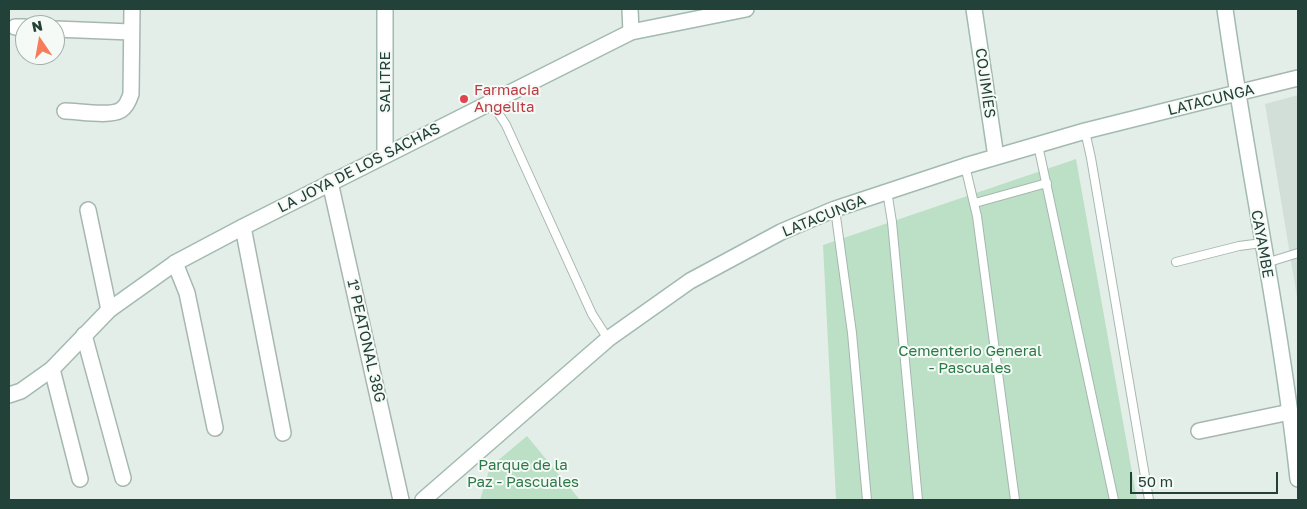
<!DOCTYPE html>
<meta charset="utf-8">
<style>
body{margin:0}
#map{position:relative;width:1307px;height:509px;overflow:hidden;background:#e4eee9;font-family:"Golos Text",sans-serif}
canvas{display:block}
.frame{position:absolute;inset:0;border:10px solid #224138;pointer-events:none}
.north{position:absolute;left:15px;top:15px;width:50px;height:50px;box-sizing:border-box;background:#f5faf7;border:1px solid #a1b0ab;border-radius:50%;rotate:348deg;font-size:14px;font-weight:700;line-height:20px;text-align:center;color:#224138}
.north::after{content:'';display:block;margin:auto;width:18px;height:22px;background:#f77c59;clip-path:polygon(50% 0,100% 100%,50% 72%,0 100%)}
.scale{position:absolute;left:1130px;top:472px;width:148px;height:22px;box-sizing:border-box;border:2px solid #224138;border-top:0;padding-left:6px;font-size:15px;line-height:18px;white-space:nowrap;color:#224138;-webkit-text-stroke:4px #f5faf7;paint-order:stroke}
</style>
<div id="map">
<canvas width="1307" height="509"></canvas>
<div class="frame"></div>
<div class="north">N</div>
<div class="scale">50 m</div>
</div>
<script>
const g = document.querySelector('canvas').getContext('2d');
g.lineJoin = 'round';
function paint(path, color) { g.fillStyle = color; g.fill(path, 'evenodd'); }
function strokePath(path, color, width, dash) { g.strokeStyle = color; g.lineWidth = width; g.lineCap = dash ? 'butt' : 'round'; g.setLineDash(dash || []); g.stroke(path); }
function write(font, color, halo, rows, align = 'center') {
  g.font = font + ' "Golos Text",sans-serif'; g.lineWidth = 4; g.setLineDash([]); g.textBaseline = 'middle'; g.strokeStyle = halo; g.fillStyle = color; for (const [text, x, y, turn = 0] of rows) {
    g.save(); g.translate(x, y); g.rotate((+turn || 0) * Math.PI / 180); g.textAlign = isNaN(turn) ? turn : align; if (halo) g.strokeText(text, 0, 0); g.fillText(text, 0, 0); g.restore();
  }
}
paint(new Path2D(`
 M1298 95V303L1265 104Z`), '#d2ded8');
paint(new Path2D(`
 M1076 159 1137 500H836L823 245Z
 M527 436 580 500H480L490 467Z`), '#bce0c5');
const lane = new Path2D(`
 M491 102 506 125 592 314 608 339
 M1085 131 1091 158 1149 500
 M1038 145 1114 500
 M965 166 977 216 1015 500
 M887 191 892 222 918 500
 M975 203 1047 183
 M835 209 852 333 867 500
 M1176 262 1239 246 1262 243
 M1266 263 1298 253`);
const street = new Path2D(`
 M630 9 631 32
 M15 27H25
 M55 29 131 32
 M1237 93 1298 78
 M65 111C78 111 110 117 121 110 126 107 129 100 131 94L132 9
 M330 182 401 500
 M88 210 109 310
 M243 227 283 433
 M175 263 187 293 215 428
 M84 335 123 478
 M52 369 80 479
 M1199 431 1290 412`);
const secondary = new Path2D(`
 M385 9V155
 M974 9 996 157
 M1225 9C1247 166 1281 321 1298 479
 M9 395 21 391 52 369 109 310 175 263 243 227 631 32 746 9
 M423 500 608 339 690 281 781 232 835 209 965 166 1085 131 1237 93`);
strokePath(lane, '#a6b7b0', 10);
strokePath(street, '#a6b7b0', 18);
strokePath(secondary, '#a2bab1', 18);
strokePath(lane, '#fff', 8);
strokePath(street, '#fff', 15);
strokePath(secondary, '#fff', 15);
for (const [x, y, r, color] of [
 [464,99,5,"#e0444e"]
]) { const dot = new Path2D(); dot.arc(x, y, r, 0, 2 * Math.PI); g.fillStyle = color; g.fill(dot); strokePath(dot, '#f5faf7', 2); }
write('15px', '#224138', '#f5faf7', [
 ["SALITRE",385,82,-90],
 ["COJIMÍES",985,83,82],
 ["LATACUNGA",1211,100,-14],
 ["LA JOYA DE LOS SACHAS",359,168,-27],
 ["LATACUNGA",824,216,-22],
 ["CAYAMBE",1262,244,80],
 ["1° PEATONAL 38G",366,341,77]
]);
write('15px', '#be3a42', '#f5faf7', [
 ["Farmacia",474,90],
 ["Angelita",474,107]
], 'left');
write('15px', '#2b7947', '#f5faf7', [
 ["Cementerio General",970,351],
 ["- Pascuales",970,368],
 ["Parque de la",523,465],
 ["Paz - Pascuales",523,482]
]);
</script>
